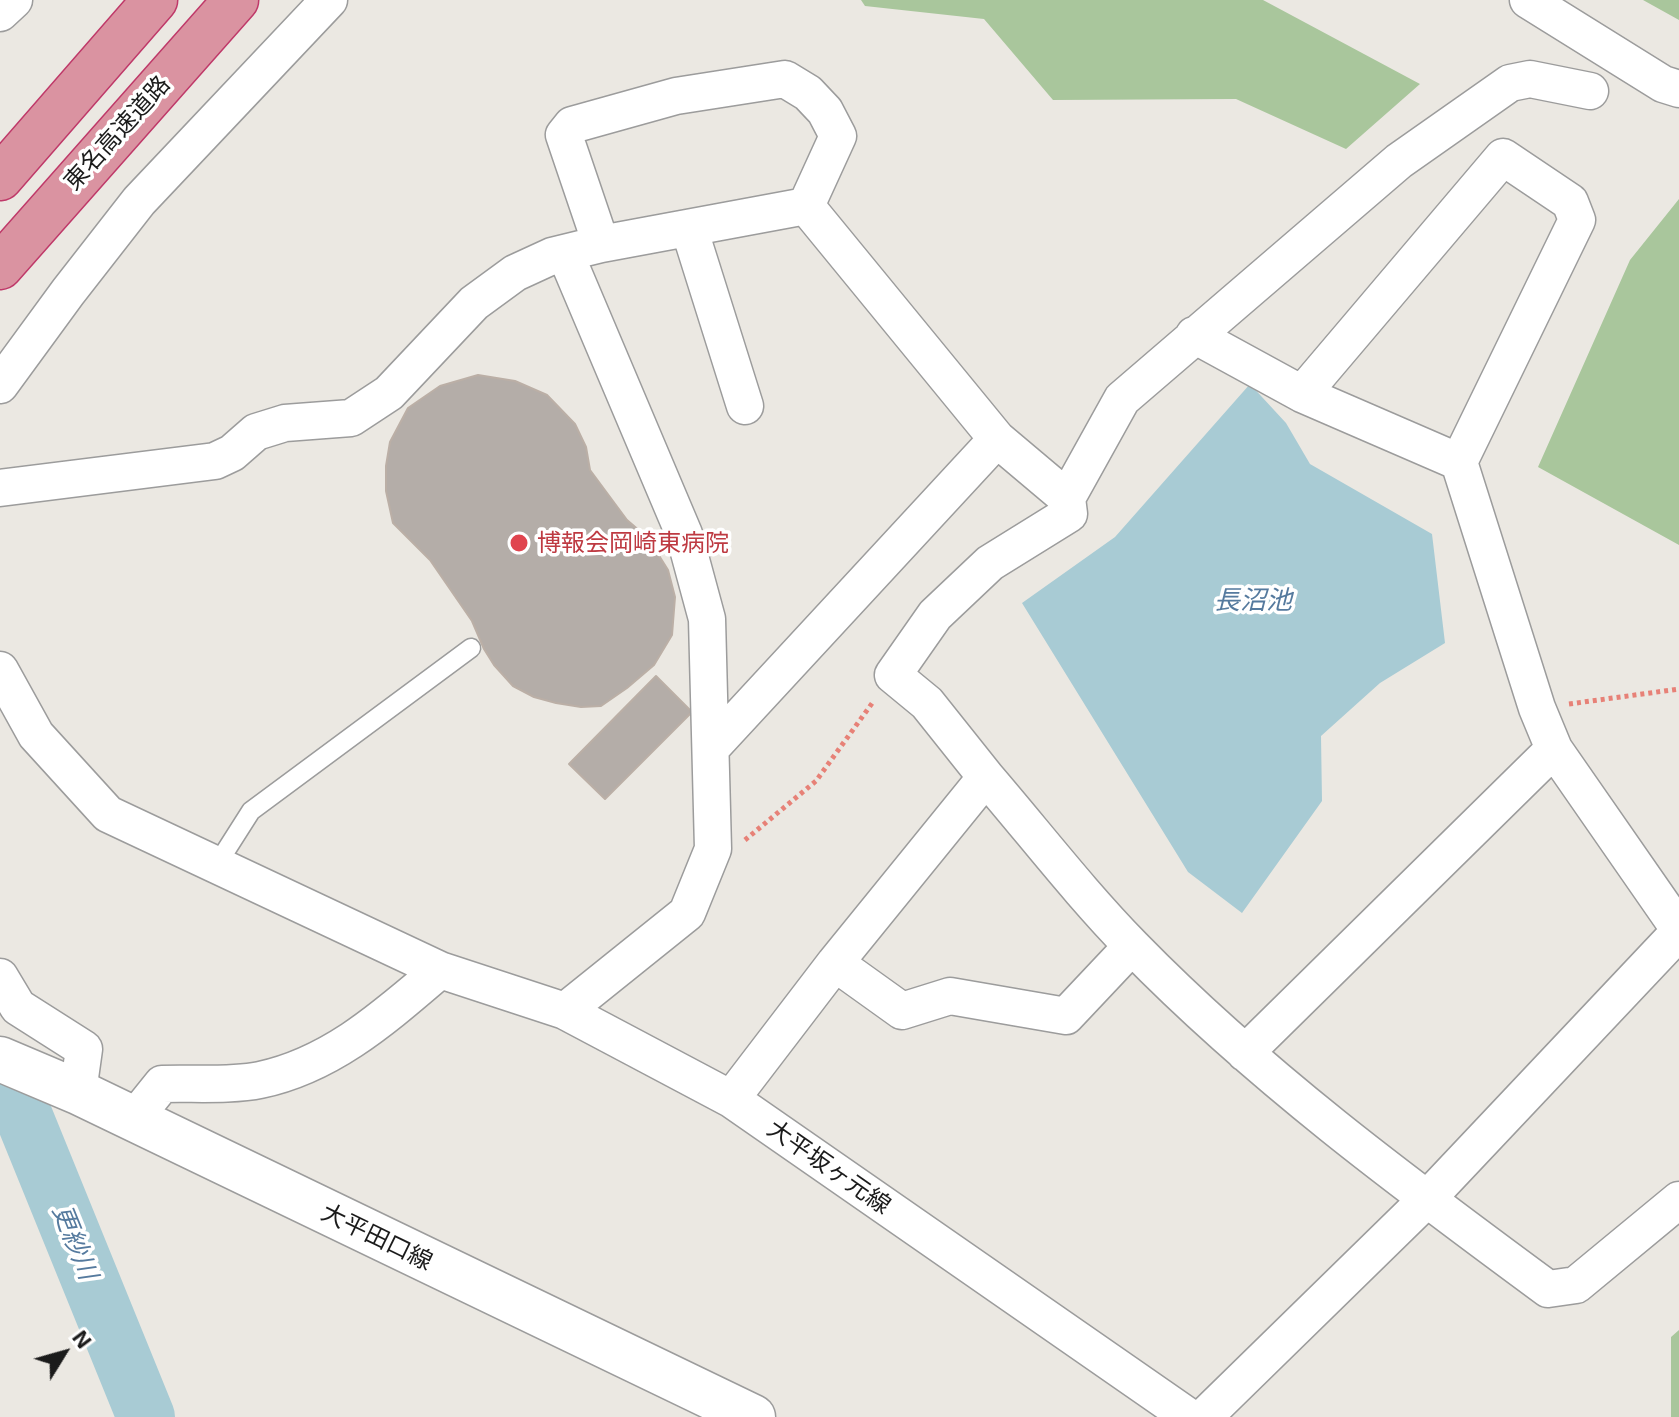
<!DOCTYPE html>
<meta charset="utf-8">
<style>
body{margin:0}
#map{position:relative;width:1679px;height:1417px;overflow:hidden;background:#ebe8e2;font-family:"Exo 2",sans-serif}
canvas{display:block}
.north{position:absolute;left:24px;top:1313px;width:80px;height:80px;-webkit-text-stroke:6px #fff;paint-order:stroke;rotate:53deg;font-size:22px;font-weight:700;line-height:32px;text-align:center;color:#1b1b1b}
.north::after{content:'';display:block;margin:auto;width:28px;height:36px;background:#1b1b1b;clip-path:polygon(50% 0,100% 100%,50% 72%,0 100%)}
</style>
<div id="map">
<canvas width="1679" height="1417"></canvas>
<div class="north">N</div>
</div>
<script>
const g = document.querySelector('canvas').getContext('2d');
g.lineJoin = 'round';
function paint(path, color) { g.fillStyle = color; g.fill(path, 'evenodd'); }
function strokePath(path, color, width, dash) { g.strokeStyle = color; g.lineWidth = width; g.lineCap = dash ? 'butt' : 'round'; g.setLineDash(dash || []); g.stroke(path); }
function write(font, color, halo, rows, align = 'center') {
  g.font = font + ' "Exo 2","Noto Sans JP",sans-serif'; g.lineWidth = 7; g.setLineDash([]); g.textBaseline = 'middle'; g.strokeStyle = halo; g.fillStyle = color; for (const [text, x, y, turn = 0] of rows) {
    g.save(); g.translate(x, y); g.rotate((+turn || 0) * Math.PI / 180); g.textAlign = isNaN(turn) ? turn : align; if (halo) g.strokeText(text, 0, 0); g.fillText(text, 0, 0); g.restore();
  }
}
paint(new Path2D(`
 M861 0H1263L1420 84 1346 149 1236 99 1053 100 984 19 865 6Z
 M1643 0H1679V20Z
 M1679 199V545L1538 467 1630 260Z
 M1679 1330V1417H1671V1337Z`), '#a9c69c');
paint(new Path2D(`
 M1250 384 1286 423 1310 464 1432 534 1445 643 1380 683 1321 736 1322 801 1242 913 1188 872 1022 603 1115 537Z`), '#a8cbd4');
strokePath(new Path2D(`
 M0 1069 20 1107 146 1417`), '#a8cbd4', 58);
const building = new Path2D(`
 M478 375 515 381 547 395 575 424 586 447 590 470 627 520 648 538 668 570 675 597 672 635 654 665 627 688 601 706 581 707 556 703 534 697 513 686 494 665 484 649 472 621 430 560 393 523 386 491V466L390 442 408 408 440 386Z
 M656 676 692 712 605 799 569 764Z`);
paint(building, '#b4ada8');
strokePath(building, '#bbafa6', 2);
const service = new Path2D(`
 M216 866 251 811 471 648`);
const minor = new Path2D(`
 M1528 0 1663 84 1679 89
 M0 13 14 0
 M806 206 997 439 1067 498
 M689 228 745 406
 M601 244 564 135 572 125 676 96 785 79 808 93 825 111 838 136 806 206
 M1194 335 1302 394 1459 462 1577 220 1570 202 1503 157 1302 394
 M0 385 68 292 139 201 329 0
 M1459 462 1537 708 1554 749 1679 929
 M0 488 215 461 232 453 256 432 285 423 351 418 389 393 474 303 515 273 552 256 601 244 806 206
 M0 670 36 735 108 814 440 970 565 1011 731 1099 1189 1417
 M712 747 997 439
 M986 777 927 703 893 675 935 615 990 563 1069 514 1067 498 1122 399 1399 161 1510 83 1530 79 1590 91
 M835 963 902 1011 950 996 1066 1016 1132 946
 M0 977 18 1007 84 1049 78 1092
 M565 1011 687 913 713 849 707 619 684 534 565 253
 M1245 1053 1554 749
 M731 1099 835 963 986 777C1035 834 1081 894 1133 947 1258 1075 1404 1183 1548 1289L1576 1285 1679 1200
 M133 1120 162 1084C191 1083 232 1086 260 1080 332 1065 386 1016 440 970
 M1204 1417 1427 1199 1679 932`);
const tertiary = new Path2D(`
 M0 1059 78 1092 753 1417`);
const motorway = new Path2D(`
 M0 178 155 0
 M0 267 236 0`);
strokePath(service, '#9c9c9c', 21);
strokePath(minor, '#9c9c9c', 39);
strokePath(tertiary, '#9c9c9c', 47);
strokePath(motorway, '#bf3969', 47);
strokePath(new Path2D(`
 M1569 704 1679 689
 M745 840 816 781 873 702`), '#e78177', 5, [4, 4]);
strokePath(service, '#fff', 18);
strokePath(minor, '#fff', 36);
strokePath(tertiary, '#fff', 44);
strokePath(motorway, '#da93a1', 44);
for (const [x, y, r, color] of [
 [519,543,10,"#e0444e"]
]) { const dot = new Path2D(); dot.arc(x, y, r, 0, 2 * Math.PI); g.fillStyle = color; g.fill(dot); strokePath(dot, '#fff', 3); }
write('24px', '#1b1b1b', '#fff', [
 ["東名高速道路",117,133,-48],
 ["大平坂ヶ元線",829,1167,35],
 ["大平田口線",377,1237,26]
]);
write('24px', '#be3a42', '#fff', [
 ["博報会岡崎東病院",537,543]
], 'left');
write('italic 26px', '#557a9e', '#fff', [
 ["長沼池",1253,600],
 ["更紗川",75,1242,68]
]);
</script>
